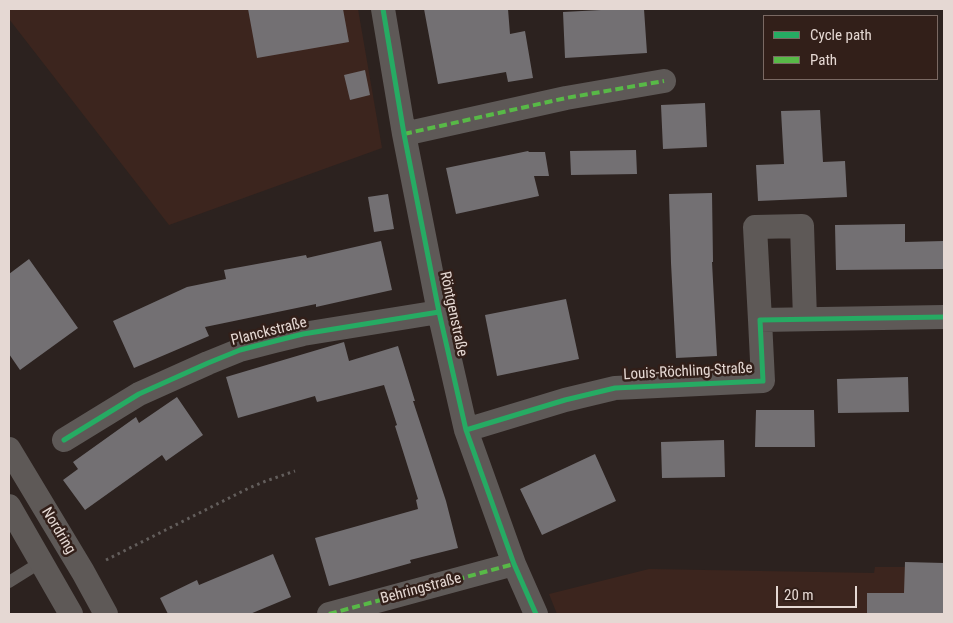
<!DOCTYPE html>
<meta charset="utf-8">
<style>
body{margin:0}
#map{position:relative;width:953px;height:623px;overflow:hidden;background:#2c221f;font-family:"Roboto Condensed",sans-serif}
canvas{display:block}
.frame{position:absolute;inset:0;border:10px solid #e5d8d3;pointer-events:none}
.legend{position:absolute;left:763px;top:15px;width:175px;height:65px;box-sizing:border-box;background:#321f19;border:1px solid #7a6963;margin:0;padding:6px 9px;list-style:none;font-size:15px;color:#e5d8d3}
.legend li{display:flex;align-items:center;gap:10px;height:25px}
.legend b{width:25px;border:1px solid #7a6963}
.scale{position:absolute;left:776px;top:586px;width:81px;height:22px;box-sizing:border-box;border:2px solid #e5d8d3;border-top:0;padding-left:6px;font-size:15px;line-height:18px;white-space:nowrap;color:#e5d8d3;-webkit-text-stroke:4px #321f19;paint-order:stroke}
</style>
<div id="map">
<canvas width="953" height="623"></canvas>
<div class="frame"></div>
<ul class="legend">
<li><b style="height:6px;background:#26ab63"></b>Cycle path</li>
<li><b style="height:6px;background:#58b947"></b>Path</li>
</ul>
<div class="scale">20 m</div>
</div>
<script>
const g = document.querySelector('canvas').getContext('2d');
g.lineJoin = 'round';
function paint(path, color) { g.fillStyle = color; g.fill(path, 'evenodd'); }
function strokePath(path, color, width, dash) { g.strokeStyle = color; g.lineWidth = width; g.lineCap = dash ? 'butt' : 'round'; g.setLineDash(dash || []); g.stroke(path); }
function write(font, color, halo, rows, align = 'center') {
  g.font = font + ' "Roboto Condensed",sans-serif'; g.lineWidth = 5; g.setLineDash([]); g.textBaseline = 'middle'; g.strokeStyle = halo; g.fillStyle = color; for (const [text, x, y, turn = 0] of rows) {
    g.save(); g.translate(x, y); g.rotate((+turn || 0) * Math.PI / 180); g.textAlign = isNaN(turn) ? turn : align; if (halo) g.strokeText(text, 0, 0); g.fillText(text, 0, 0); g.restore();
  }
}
paint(new Path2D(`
 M9 9H358L382 148 169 225 9 19Z
 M875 567H944V614H557L549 594 649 569 874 573Z`), '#3c251e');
paint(new Path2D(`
 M248 9H343L349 42 257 58Z
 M424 9H508L510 34 525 31 533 78 508 82 506 72 438 84Z
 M620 9H644L647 53 565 58 563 12Z
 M365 70 370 95 350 100 344 75Z
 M705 103 707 147 663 149 661 105Z
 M820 110 823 162 845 161 847 197 758 201 756 165 784 164 781 111Z
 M636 150 637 174 571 175 570 151Z
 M528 151 529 152H545L549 176H534L539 196 456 214 446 168Z
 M712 193 713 262H712L717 356 676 358 671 263 669 194Z
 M388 194 394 229 374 232 368 197Z
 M905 224V242L944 241V269L836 270 835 225Z
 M381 241 392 290 316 307V304L205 327 209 336 134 368 113 321 187 287 226 279 224 270 306 255 307 258Z
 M29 259 78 328 20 370 9 354V274Z
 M566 299 579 359 497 376 485 315Z
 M344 342 349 361 398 346 415 401H413L446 501 458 548 410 560 411 563 329 586 315 538 418 509 416 500 418 499 395 426 397 425 384 385 317 402 315 396 238 418 226 377Z
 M908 377 909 412 838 413 837 379Z
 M177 397 203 435 166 461 162 455 85 510 63 480 78 469 73 462 136 417 139 423Z
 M756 410H814L815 447H755Z
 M724 440 725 477 662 478 661 442Z
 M595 454 616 501 542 535 520 489Z
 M273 554 291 597 250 614H168L160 598 197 580 199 585Z
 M905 562 944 563V614H867V593H904Z`), '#737073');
strokePath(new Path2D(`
 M106 560 249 488 266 481 295 471`), '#635e5c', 3, [2.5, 4]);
strokePath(new Path2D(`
 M9 582 41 562`), '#5e5957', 12);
strokePath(new Path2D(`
 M383 9 404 134 439 312 466 430 514 564 536 614
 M404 134 566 98 664 81
 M760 320 755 227 802 226 805 319
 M466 430 565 400 615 388 763 381 760 320 944 317
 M64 440 139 394 208 363 240 350 275 341 303 334 439 312
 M9 449 83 572 106 614
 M9 506 71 614
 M329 614 514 564`), '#5e5957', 24);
strokePath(new Path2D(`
 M404 134 566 98 664 81
 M329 614 514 564`), '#58b947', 4, [8, 4]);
strokePath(new Path2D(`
 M383 9 404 134 439 312 466 430 514 564 536 614
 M466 430 565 400 615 388 763 381 760 320 944 317
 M64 440 139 394 208 363 240 350 275 341 303 334 439 312`), '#26ab63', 5);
write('15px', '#e5d8d3', '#321f19', [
 ["Röntgenstraße",453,314,78],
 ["Planckstraße",269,332,-14],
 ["Louis-Röchling-Straße",688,372,-3],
 ["Nordring",58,531,59],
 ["Behringstraße",421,589,-15]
]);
</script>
